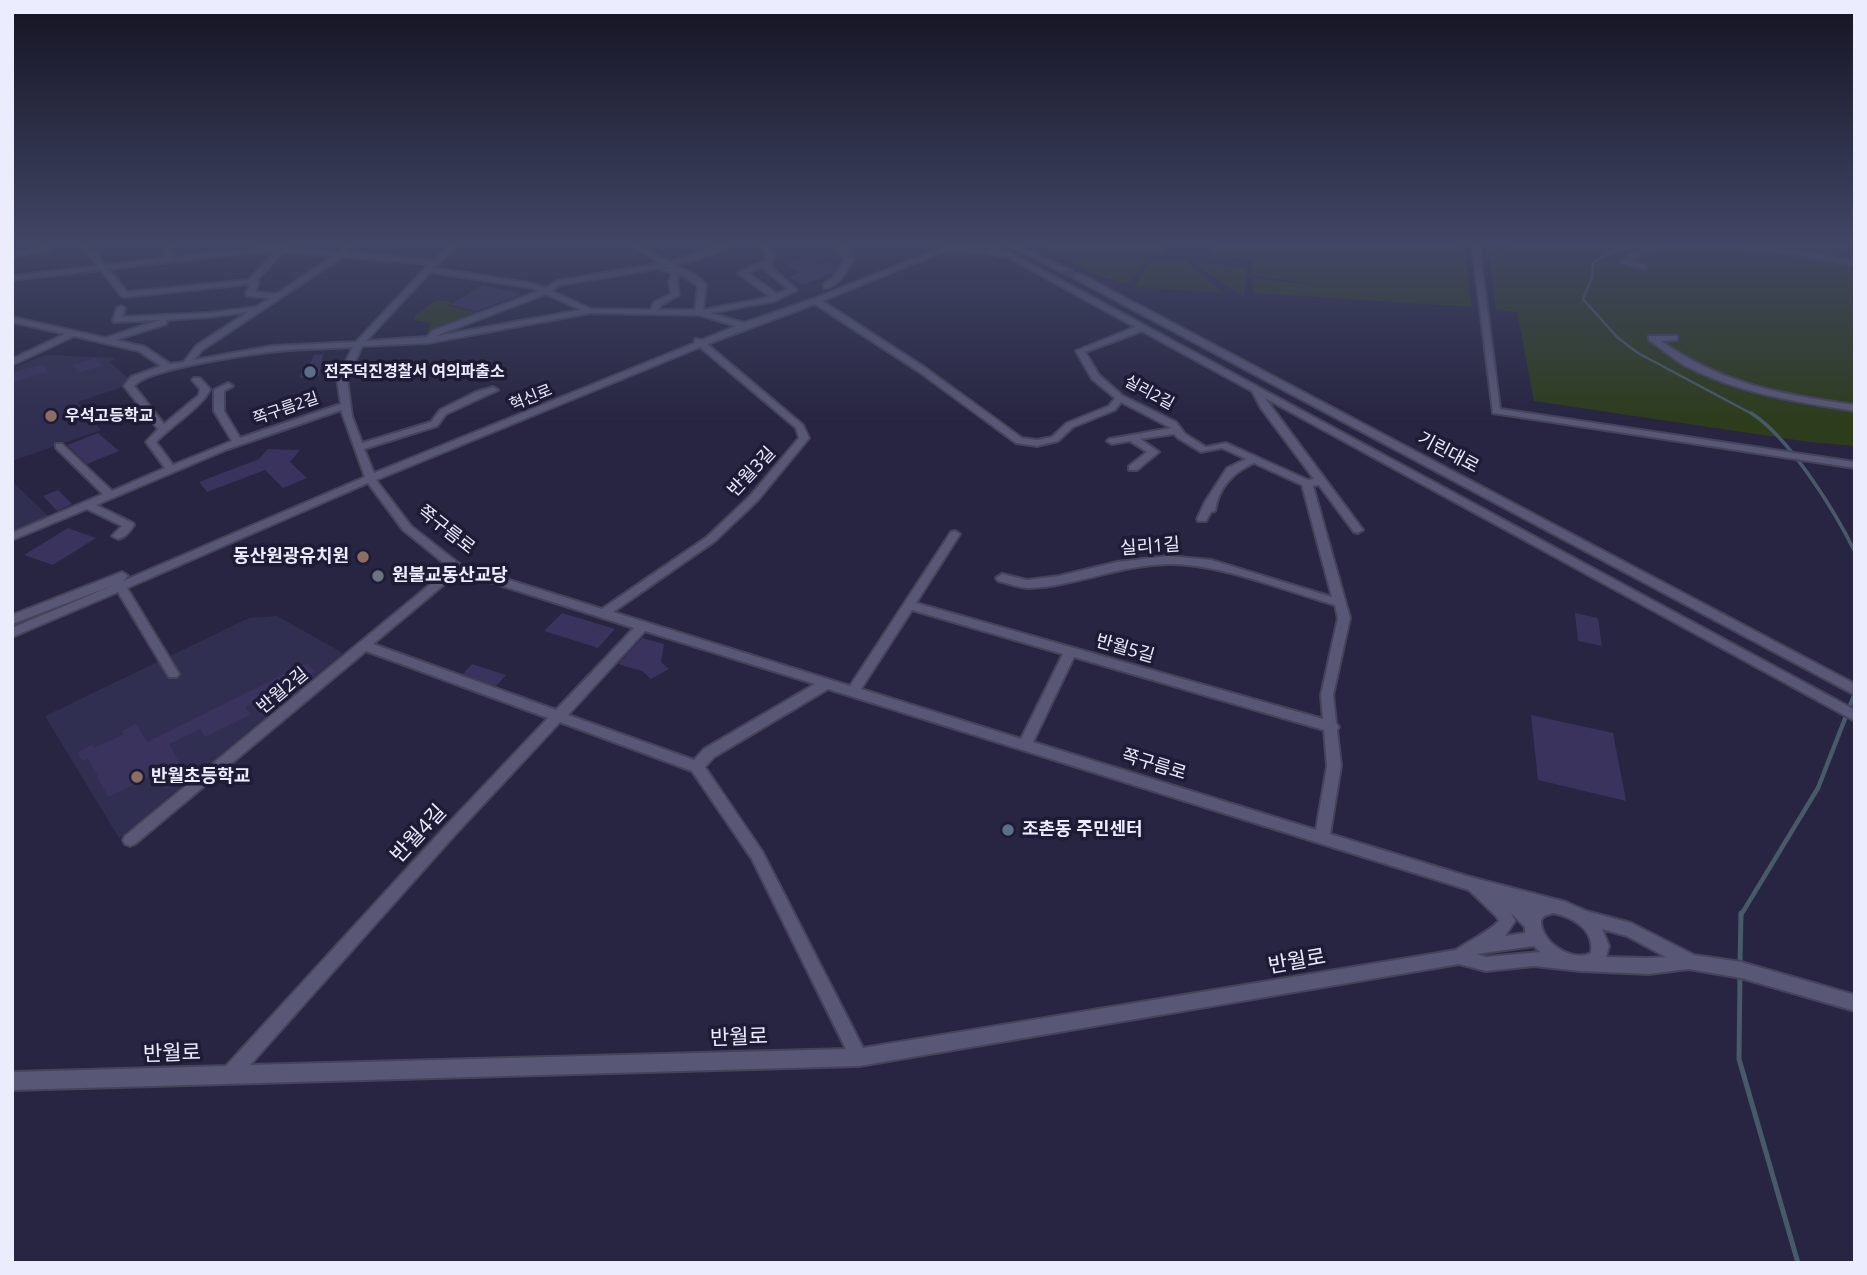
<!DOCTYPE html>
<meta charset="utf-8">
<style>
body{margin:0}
#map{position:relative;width:1867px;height:1275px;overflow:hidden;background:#272541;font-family:"Open Sans",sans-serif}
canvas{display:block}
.frame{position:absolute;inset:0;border:14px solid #ececff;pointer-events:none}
</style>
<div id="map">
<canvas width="1867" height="1275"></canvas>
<div class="frame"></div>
</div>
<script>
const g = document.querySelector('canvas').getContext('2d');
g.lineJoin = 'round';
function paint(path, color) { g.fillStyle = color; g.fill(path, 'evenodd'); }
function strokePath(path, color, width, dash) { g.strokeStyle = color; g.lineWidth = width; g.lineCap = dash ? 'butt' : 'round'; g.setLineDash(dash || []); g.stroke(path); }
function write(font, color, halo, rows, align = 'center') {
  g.font = font + ' "Open Sans","Noto Sans KR",sans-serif'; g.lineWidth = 7; g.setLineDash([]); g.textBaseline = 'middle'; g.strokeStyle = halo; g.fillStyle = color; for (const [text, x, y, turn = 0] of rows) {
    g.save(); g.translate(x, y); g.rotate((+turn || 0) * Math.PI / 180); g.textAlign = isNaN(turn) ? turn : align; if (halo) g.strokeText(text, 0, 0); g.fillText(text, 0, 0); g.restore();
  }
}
paint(new Path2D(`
 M46 355 116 358 110 362 129 379 125 386 77 402 101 430 12 461V368Z
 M12 481 50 518 12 534Z
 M277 616 343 653 119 838 45 716 249 618Z`), '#312f51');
paint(new Path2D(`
 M1038 244H1167L1163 254 1065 252 1061 255Z
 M1214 244H1343V247L1344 244H1446L1464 247 1472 307 1253 293 1252 278 1333 287 1251 275 1253 260 1211 254Z
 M1504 244H1855V446L1809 442 1534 401 1517 312 1496 310 1488 248 1505 250Z
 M1062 257 1147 258 1127 284 1102 277Z
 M1153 258 1186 261 1224 293 1134 287Z
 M1193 262 1247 268 1244 297 1199 267Z
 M436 300 453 302 449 306 482 313 434 332H427L431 323 414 320 415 315Z`), '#2d3c1b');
strokePath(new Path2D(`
 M1646 244 1607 254 1593 263 1592 277 1583 299 1617 337 1638 353 1754 415`), '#485a69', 2.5);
strokePath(new Path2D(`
 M1751 413C1789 437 1835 511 1855 552`), '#485a69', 3.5);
strokePath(new Path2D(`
 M1741 915 1818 788 1855 693`), '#485a69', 4.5);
strokePath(new Path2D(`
 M1740 964 1741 913
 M1740 975 1739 1059 1798 1263`), '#485a69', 5);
paint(new Path2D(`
 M803 257 820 265 829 261 838 266 833 273 803 285 788 277 801 272 785 264Z
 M483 285 523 294 477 311 450 305Z
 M323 354 319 376 300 378 302 368H308L314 355Z
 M96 358 102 366 78 373 72 365Z
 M42 364 48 372 12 383V373Z
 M98 433 119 451 87 464 67 445Z
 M268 449 300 450 290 462 307 478 283 488 265 470 207 492 199 482 259 459Z
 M58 490 72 504 57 511 43 496Z
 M68 528 96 538 53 565 24 555Z
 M562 613 615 629 598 648 544 631Z
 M1575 613 1598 618 1602 646 1578 641Z
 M642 638 664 644 661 662 669 669 651 679 642 671 618 664Z
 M307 663 315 672 245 707 250 715 205 737 200 729 169 744 188 777 165 789 156 773 108 797 88 758 82 761 78 752 92 745 94 748 124 734 122 731 136 724 147 742Z
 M472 664 506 675 496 686 463 674Z
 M1531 715 1613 733 1626 801 1538 780Z`), '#39335d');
strokePath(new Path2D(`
 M1065 270 1077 276`), '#45435e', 9, [9, 4.5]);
const minor = new Path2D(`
 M45 244H53L47 251 12 256V252L42 247Z
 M80 244H88L105 265 164 258 167 254 164 248 168 244H176L172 248 175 254 172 258 268 247 339 252 345 244H352L346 253 434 260 452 244H459L434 268 534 284 546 288 557 281 661 263 628 244H636L669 262 726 244H734L713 254 675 265 695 275 706 285 703 310 770 297 738 273 765 261 767 256 763 248 756 244C767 242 770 247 775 256L771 267 797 290 775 301 710 313 744 323 813 299 951 244H959L955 247 981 248 998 252 985 244H994L1855 710V721L1265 398 1363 530 1358 533 1354 532 1319 485 1313 486 1350 618 1333 695 1336 723 1339 727 1337 730 1341 766 1330 834 1470 877 1566 902 1586 911 1631 923 1694 955 1741 962 1855 995V1011L1741 978 1689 969 1649 974 1580 971 1534 966 1486 971 1459 964 859 1066 12 1090V1072L226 1066 443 829 548 718 366 651 135 844 130 846 125 844 123 840 125 836 450 568 403 530 368 483 127 588 179 674 177 677H169L118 592 12 637V628L114 585 12 624V615L122 572 128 576 123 581 365 477 341 410 228 449 96 505 133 523 134 525C131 530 125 538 118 539L112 536 122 526 87 509 12 540V533L103 494 56 448V444H62L112 491 165 468 146 442 158 429 124 386 131 377 161 366 139 351 74 336 12 365V359L65 334 12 322V317L105 338 160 320 114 322 113 320 117 308 121 306 125 308 122 317 209 313 256 307 270 298 247 296 246 294 250 284 125 297H122L101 270 12 280V276L98 266ZM268 251 275 252 249 280 127 292 108 269ZM945 251 981 252 1001 257 1004 255 1135 327 1076 351 1092 379 1115 398 1109 406 1067 423 1052 437 1037 440 1022 438 924 367 822 301ZM283 252 333 256 277 294 255 292 259 282 257 280ZM342 257 429 264 356 342 272 346 194 360 202 350ZM667 267 671 269 666 268 662 270 672 273 669 282 671 294 654 302 651 310 591 309 552 291 559 285ZM763 267 764 269 788 289 777 294 748 273ZM430 272 532 288 539 291 432 331 427 337 366 341ZM679 273 698 286 695 310H659L661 305 679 295 677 282ZM546 294 581 310 437 336 438 335ZM815 304 918 371 1016 443 1037 446 1058 441 1073 427 1115 410 1121 402 1171 428 1109 439 1107 441 1112 444 1130 441 1147 452 1129 466V470H1137L1159 452 1140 439 1174 434 1178 438 1201 452 1222 448 1246 459 1227 468 1205 502 1197 519 1198 521H1206L1211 512 1215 511C1219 487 1231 474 1254 463L1302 485 1332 597 1211 560 1168 556 1117 562 1059 576 1027 580 1002 574 996 578 998 581C1008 583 1019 588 1029 588 1076 586 1120 565 1168 564 1218 563 1286 591 1335 605L1338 618 1321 695 1323 719 916 603 960 534 955 531 951 532 850 686 613 612 715 541 758 500 809 438 803 425 707 344ZM248 312 196 346 184 362 170 364 145 347 115 340 166 324 167 322 165 320 209 317ZM590 313 699 315 736 326 702 340 695 339V343L374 473 364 449 437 426 446 414 498 390 493 387 476 392 440 410 431 422 362 443 352 416 347 379 362 346 428 343ZM1142 331 1252 391 1261 408 1314 479 1308 480 1226 443 1206 447 1185 434 1176 422 1123 396 1099 375 1085 352ZM353 347 337 379 341 404 240 438 224 411V391L233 386 228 383 214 390V411L232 441 173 465 156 442C169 428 205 404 210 389L200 378H194L192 380 200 389 199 395 164 424 134 386C146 369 246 355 270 352 297 348 326 349 353 347ZM700 347 796 428 799 438 750 496 707 537 602 609 461 565 411 526 376 480ZM459 572 634 628 556 710 373 644ZM912 610 1063 654 1021 739 861 689ZM645 631 815 684 704 749 694 760 568 715ZM1074 657 1324 730 1327 766 1316 830 1033 742ZM828 689 1469 890 1496 916 1499 921C1486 934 1470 940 1456 950L863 1048 762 851 705 767 714 757ZM560 722 692 771 752 859 846 1049 250 1065 453 837ZM1511 913 1525 927V933L1505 936 1515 921ZM1553 913C1573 917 1595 930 1591 953 1572 963 1540 942 1541 920L1544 916ZM1602 929 1627 936 1666 957 1649 958 1606 957 1609 946ZM1534 946 1540 952 1486 957 1476 954Z
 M845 244H853L845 251 853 259C846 271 839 287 824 288V284L833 278 845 259 837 251Z
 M1006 244H1015L1069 270 1062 272Z
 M1472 244H1479L1500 409 1855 462V468L1493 413Z
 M1663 244H1682L1678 246 1645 250 1630 262 1646 265V269L1620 263 1640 246Z
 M1712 244C1754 240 1813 253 1855 262V266L1809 256 1716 246Z
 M1074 274H1080L1855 684V695L1074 278Z
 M1649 336H1677V340L1661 341C1721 384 1784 395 1855 405V411C1796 402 1737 393 1684 365 1672 358 1661 348 1649 340Z`);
strokePath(minor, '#45435a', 4);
paint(minor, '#585776');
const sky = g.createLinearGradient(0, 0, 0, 422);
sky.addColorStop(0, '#151424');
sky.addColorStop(0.58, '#414665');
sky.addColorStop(1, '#41466500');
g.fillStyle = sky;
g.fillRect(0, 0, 1867, 422);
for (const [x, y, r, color] of [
 [310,372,7,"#5c6f8a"],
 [51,416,7,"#8d6e63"],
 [363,557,7,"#8d6e63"],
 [378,576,7,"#6b7280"],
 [137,777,7,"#8d6e63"],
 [1008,830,7,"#5c6f8a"]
]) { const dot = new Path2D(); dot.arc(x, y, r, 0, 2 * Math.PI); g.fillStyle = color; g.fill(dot); strokePath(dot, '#1d1b36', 2.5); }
write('bold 16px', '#ececff', '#1d1b36', [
 ["전주덕진경찰서 여의파출소",324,372],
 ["우석고등학교",65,416]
], 'left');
write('16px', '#ececff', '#1d1b36', [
 ["실리2길",1149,393,28],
 ["혁신로",531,398,-22],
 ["쪽구름2길",286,409,-19]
]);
write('18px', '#ececff', '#1d1b36', [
 ["기린대로",1448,453,28],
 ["반월3길",752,472,-47],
 ["쪽구름로",446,530,38],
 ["실리1길",1150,547,-4],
 ["반월5길",1125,649,16],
 ["반월2길",283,691,-40],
 ["쪽구름로",1154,765,17]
]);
write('bold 18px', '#ececff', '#1d1b36', [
 ["동산원광유치원",349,557,"right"],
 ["원불교동산교당",392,576],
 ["반월초등학교",151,777],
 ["조촌동 주민센터",1022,830]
], 'left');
write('21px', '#ececff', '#1d1b36', [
 ["반월4길",419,834,-47],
 ["반월로",1297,962,-10],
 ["반월로",739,1038,-2],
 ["반월로",172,1054,-2]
]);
</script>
